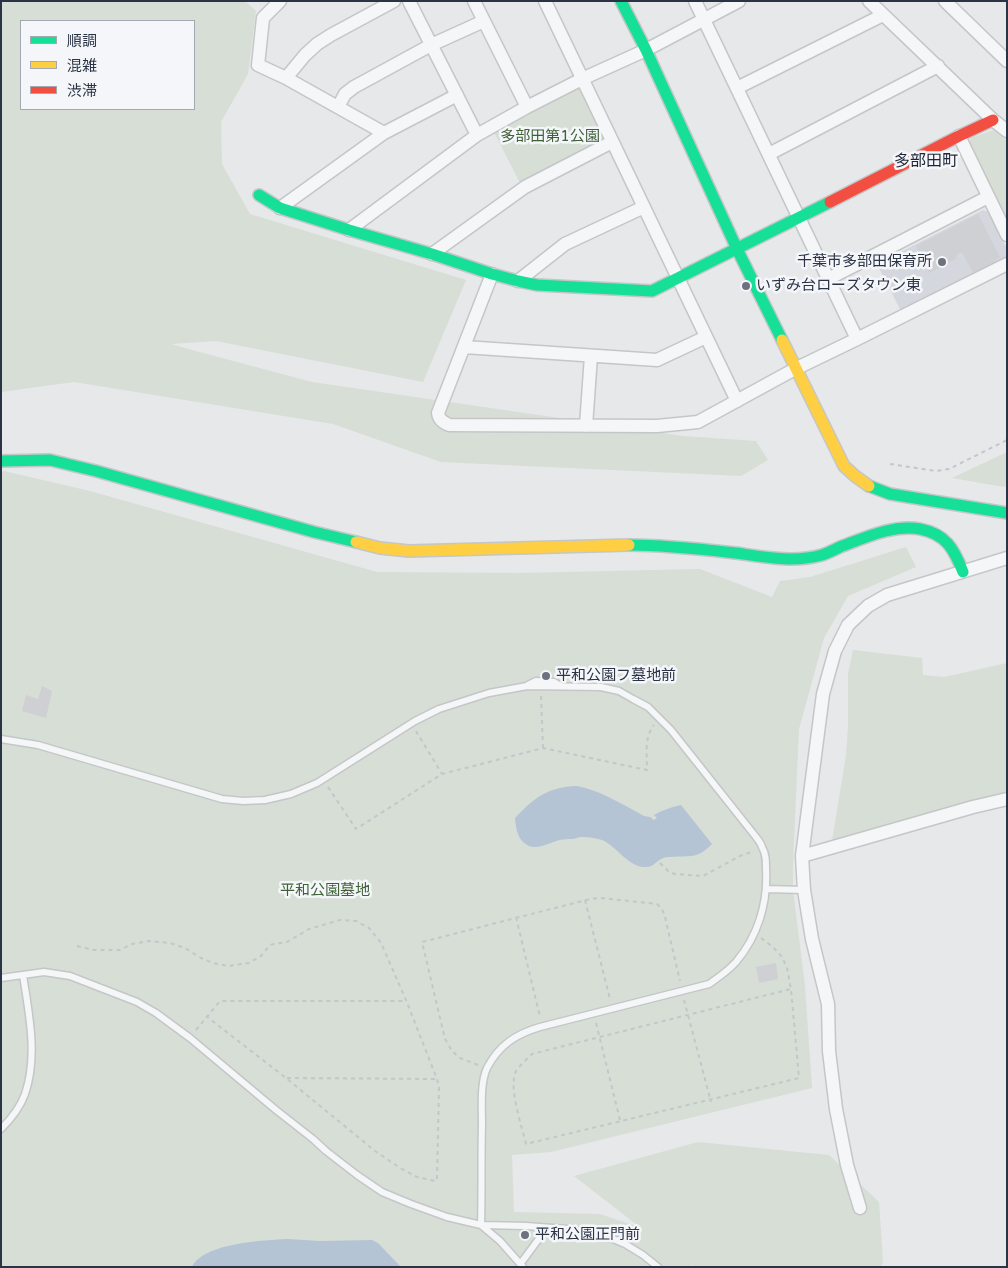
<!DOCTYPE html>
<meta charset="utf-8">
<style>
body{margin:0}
#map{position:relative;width:1008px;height:1268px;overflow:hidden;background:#e6e8ea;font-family:"Varela Round","Noto Sans JP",sans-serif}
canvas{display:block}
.frame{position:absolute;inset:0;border:2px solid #2b3445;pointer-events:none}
.legend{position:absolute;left:20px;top:20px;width:175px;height:90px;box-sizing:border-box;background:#f4f6f9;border:1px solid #a4a8b1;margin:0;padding:6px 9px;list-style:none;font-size:15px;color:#2b3445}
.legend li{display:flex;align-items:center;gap:10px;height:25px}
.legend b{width:25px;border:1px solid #a4a8b1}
</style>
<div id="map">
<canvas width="1008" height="1268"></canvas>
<div class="frame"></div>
<ul class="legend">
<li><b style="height:6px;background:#16e098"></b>順調</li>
<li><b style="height:6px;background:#ffcf43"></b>混雑</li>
<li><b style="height:6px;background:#f24e42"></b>渋滞</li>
</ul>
</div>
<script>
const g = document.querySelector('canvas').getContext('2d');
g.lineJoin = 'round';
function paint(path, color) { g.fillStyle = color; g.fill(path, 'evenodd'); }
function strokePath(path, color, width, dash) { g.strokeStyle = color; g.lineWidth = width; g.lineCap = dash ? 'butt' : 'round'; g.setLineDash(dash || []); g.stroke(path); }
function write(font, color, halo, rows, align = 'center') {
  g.font = font + ' "Varela Round","Noto Sans JP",sans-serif'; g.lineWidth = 5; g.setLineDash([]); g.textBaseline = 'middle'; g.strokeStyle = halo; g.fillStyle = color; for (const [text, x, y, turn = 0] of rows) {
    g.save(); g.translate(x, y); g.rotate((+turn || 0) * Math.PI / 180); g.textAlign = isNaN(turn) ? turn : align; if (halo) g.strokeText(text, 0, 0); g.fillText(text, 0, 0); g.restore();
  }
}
paint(new Path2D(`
 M983 210 989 212 1007 249V261L903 315 877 264Z`), '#d4d7dd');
paint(new Path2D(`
 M1 1H245L256 11 248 74 221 122 222 164 250 214 466 280 423 382 216 341 171 344 192 350 312 382 683 436 756 441 768 460 741 476 441 462 333 424 74 382 1 392ZM21 21H194V109H21Z
 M578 89 584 90 605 138 604 142 521 185 494 132Z
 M994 130 1007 141V223L968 143 971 138Z
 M1007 452V485L1004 487 952 478Z
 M4 471 90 491 377 572 520 573 700 569 772 597 780 581 810 577 906 547 916 567 848 596 824 638 799 729 793 865V890L805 986 812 1088 551 1152 512 1155 514 1212 600 1214 641 1228 574 1176 698 1142 829 1155 879 1202 883 1261 881 1267H694L690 1264 692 1267H1V472Z
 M853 650 922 658 923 675 944 677 1007 663V796L832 841 846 755 848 726V674Z`), '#d6ded6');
paint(new Path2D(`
 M577 786C599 790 624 805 644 816L650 817 654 820 657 818 654 815C663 810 671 807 681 805L712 844C696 860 691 855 670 857 668 857 665 857 663 858 654 862 654 868 643 867 628 866 615 845 602 840 596 838 588 837 582 837 579 837 575 839 571 839 567 839 564 839 560 840 550 842 537 851 527 845 517 839 516 828 515 818 535 797 548 787 577 786Z
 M288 1239 320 1241 372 1240 378 1243 401 1267H192C203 1243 265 1240 288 1239Z`), '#b4c4d5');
paint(new Path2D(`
 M978 214 1000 257 994 261 995 264 974 275 962 252 956 255 957 258 929 273 916 246Z
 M42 686 52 691 46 718 22 711 26 695 38 699Z
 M776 963 778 979 759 983 756 967Z`), '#ced0d3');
const lane = new Path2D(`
 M528 685 536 681 554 682 561 686
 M1 739 38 745 222 799 243 801 265 800 291 794 317 783 415 721 439 709 489 693 527 686 601 687 619 691 633 699 648 707 671 730 756 837C758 840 761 843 762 847 766 854 766 861 766 869 768 903 758 936 736 962 728 971 719 977 709 984L540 1027C516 1034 499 1045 487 1068 480 1083 482 1108 482 1125 481 1158 482 1192 481 1225
 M767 889 804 890
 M1 978 44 972 70 976 137 1002 156 1013 190 1038 276 1110 313 1139 326 1151 357 1175 382 1192 411 1204 447 1217 481 1225 526 1226 566 1229 591 1233 611 1238 625 1244 643 1255 658 1267
 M1 1129C11 1119 20 1108 25 1094 38 1056 29 1014 23 975
 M481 1225 500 1241 523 1267
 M521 1263 538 1240 549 1228`);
const street = new Path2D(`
 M280 1 263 18 258 65 286 78 384 133
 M409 1 477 135
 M474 1 527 107
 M545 1 737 401
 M695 1 857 339
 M869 1 993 120 1007 131
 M945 1 1007 61
 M286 78 305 55 317 44 331 35 394 1
 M737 88 883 15
 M338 107 345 94 354 87 431 45 484 21
 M959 136 1007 235
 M769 154 938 66
 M280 208 384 133 457 95
 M349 230 477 135 527 107 582 79 646 50 739 1
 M432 254 525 187 612 142
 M492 274 438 413C439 420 443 422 449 425L657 426 698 422 795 369 857 339 1007 264
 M828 279 988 197
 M518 281 565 244 644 207
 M464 347 657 360 706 337
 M586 426 591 356
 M802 856 973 807 1007 799
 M860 1208 847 1165 836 1109 829 1051 828 1004 812 939 804 890 802 856 823 694 835 651 848 625 868 606 887 595 1007 558`);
const fast = new Path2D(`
 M621 1 646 50 737 249 782 340
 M259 195 280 208 349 230 432 254 492 274 518 281 537 285 652 291 830 202
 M1 461 50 460 96 471 314 532 356 542
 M869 486 890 494 1007 513
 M629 545C665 545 700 549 736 553 764 557 794 563 822 555 828 553 834 550 840 547 864 538 894 524 920 529 946 534 954 549 963 572`);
const slow = new Path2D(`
 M782 340 844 466 855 476 869 486
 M356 542 380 548 409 551 629 545`);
const jam = new Path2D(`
 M830 202 959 136 993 120`);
strokePath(lane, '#c4c6c8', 9);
strokePath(street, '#c4c6c8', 15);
strokePath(fast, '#c4c6c8', 14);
strokePath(slow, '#c4c6c8', 14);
strokePath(jam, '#c4c6c8', 14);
strokePath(new Path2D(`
 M890 464 936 471 949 469 1007 440
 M541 696 543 748
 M416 731 442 774
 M328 787 356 829 442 774 543 748 647 770C647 756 644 737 654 725
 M660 863 669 872 675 874 703 876 740 856 754 851
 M585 900 610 999
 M516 917 540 1017
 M761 938 773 947 782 957 787 968 791 989 799 1078 526 1144C522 1127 508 1087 516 1071 520 1065 527 1059 532 1054L791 989
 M77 946 94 950H120L132 944 148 941 170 943 185 948 201 958 213 963 228 966 249 963 261 956 270 945 274 944 287 942 309 929 340 920 356 921 369 928 381 943 406 1000 437 1079 439 1087 437 1180 435 1181 417 1177 400 1168 375 1151 286 1078 206 1016
 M684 1000 711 1102
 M596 1023 620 1120
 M196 1030 220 1001H405
 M478 1065 460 1058 452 1051 445 1039 422 942 590 899 601 898 657 904 662 909 665 917 680 981
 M287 1078 437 1079`), '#c5c6ca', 2, [4, 4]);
strokePath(lane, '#f5f6f7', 6);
strokePath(street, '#f5f6f7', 12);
strokePath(fast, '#16e098', 11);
strokePath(slow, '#ffcf43', 11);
strokePath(jam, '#f24e42', 11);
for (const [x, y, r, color] of [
 [942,262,5,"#6c737f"],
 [746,286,5,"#6c737f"],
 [546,676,5,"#6c737f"],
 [525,1235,5,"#6c737f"]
]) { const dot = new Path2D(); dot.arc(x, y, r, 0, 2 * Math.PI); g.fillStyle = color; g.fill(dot); strokePath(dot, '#f4f6f9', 2); }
write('15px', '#3f6138', '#f4f6f9', [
 ["多部田第1公園",550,137],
 ["平和公園墓地",325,891]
]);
write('15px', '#2b3445', '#f4f6f9', [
 ["千葉市多部田保育所",932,262,"right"],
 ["いずみ台ローズタウン東",756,286],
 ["平和公園フ墓地前",556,676],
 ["平和公園正門前",535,1235]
], 'left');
write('16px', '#1d2536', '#f4f6f9', [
 ["多部田町",926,162]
]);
</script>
